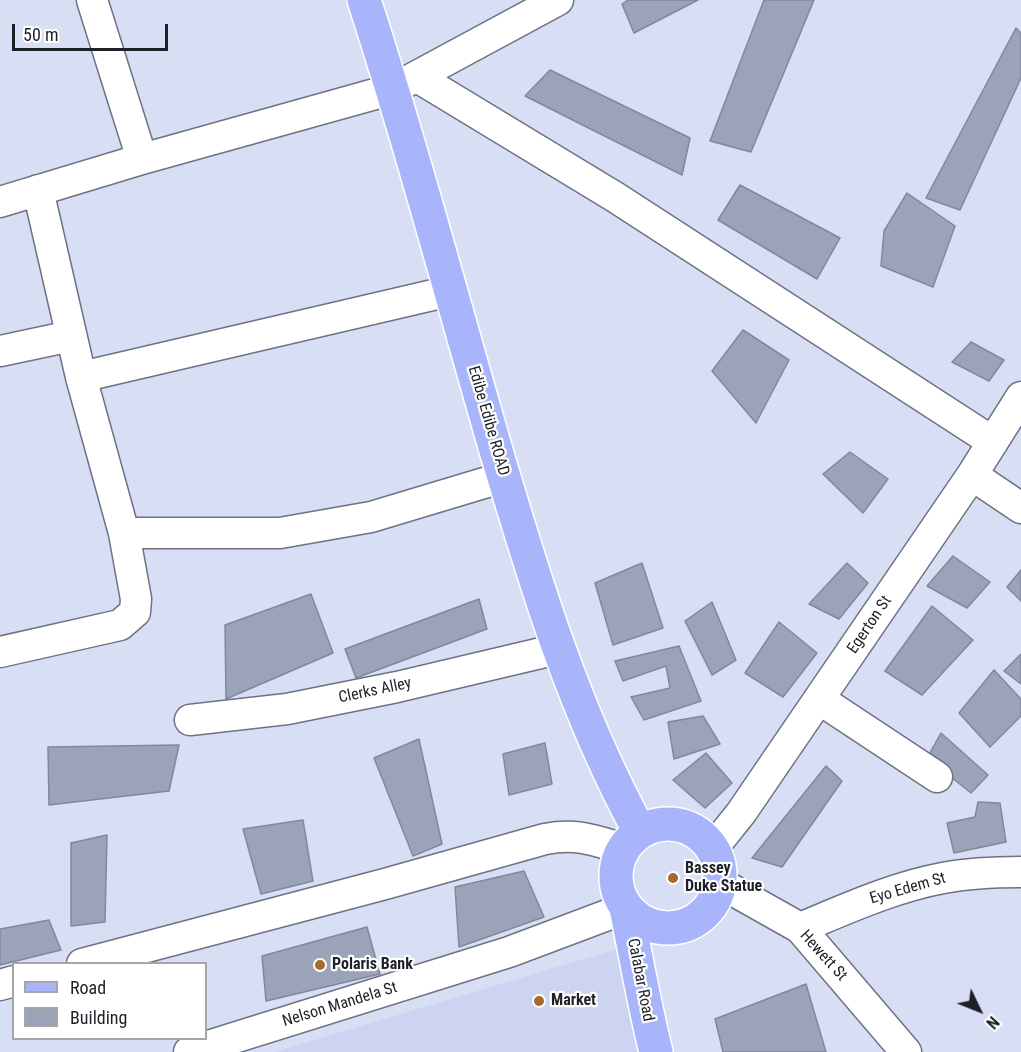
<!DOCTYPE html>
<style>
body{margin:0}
#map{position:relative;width:1021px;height:1052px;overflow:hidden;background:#d8def3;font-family:"Roboto Condensed",sans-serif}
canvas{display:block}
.legend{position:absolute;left:12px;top:962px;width:195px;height:78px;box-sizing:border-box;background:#fff;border:2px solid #a5a6a9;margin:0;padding:8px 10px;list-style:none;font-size:18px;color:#1e2028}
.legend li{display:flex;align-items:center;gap:12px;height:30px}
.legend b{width:30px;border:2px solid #a5a6a9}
.north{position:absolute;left:949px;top:980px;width:60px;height:60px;-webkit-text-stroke:4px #fff;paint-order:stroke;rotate:133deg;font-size:16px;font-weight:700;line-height:24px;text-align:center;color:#1e2028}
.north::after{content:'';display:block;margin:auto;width:21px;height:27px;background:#1e2028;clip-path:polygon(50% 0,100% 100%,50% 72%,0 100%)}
.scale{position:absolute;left:12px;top:24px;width:156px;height:27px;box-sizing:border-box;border:3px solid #1e2028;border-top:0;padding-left:8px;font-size:18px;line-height:21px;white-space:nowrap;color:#1e2028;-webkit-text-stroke:4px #fff;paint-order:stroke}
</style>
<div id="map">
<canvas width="1021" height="1052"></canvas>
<ul class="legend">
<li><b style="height:8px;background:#a9b5fa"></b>Road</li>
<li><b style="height:16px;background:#9ca2b7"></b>Building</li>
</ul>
<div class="north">N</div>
<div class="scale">50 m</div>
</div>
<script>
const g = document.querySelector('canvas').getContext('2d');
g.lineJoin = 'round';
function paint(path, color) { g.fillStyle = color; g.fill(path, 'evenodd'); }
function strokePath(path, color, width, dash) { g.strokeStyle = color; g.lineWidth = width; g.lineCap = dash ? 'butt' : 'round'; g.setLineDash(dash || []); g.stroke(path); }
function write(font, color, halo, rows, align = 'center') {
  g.font = font + ' "Roboto Condensed",sans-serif'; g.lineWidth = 4.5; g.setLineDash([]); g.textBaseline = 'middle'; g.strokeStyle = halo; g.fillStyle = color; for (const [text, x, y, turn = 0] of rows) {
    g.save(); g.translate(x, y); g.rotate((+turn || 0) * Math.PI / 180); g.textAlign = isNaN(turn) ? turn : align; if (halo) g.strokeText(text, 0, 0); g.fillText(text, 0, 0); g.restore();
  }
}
paint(new Path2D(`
 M617 949 646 1052H274Z`), '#ccd4f1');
const building = new Path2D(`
 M628 0H698L634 33 622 4Z
 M764 0H814L751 152 710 141Z
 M1016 28 1021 33V78L960 210 926 198Z
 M550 70 690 138 682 175 525 96Z
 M740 185 840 238 817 279 718 220Z
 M907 193 955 226 933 287 881 266 884 231Z
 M743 330 789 360 756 423 712 371Z
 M971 342 1004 360 989 381 952 362Z
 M850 452 888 479 863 513 823 474Z
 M953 556 990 582 967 608 927 586Z
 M642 563 663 628 613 645 595 583Z
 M847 563 868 583 839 619 809 604Z
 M1021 570V601L1007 587Z
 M311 594 333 653 226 699 225 625Z
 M479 599 487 629 356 678 345 649Z
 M712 602 736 660 712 675 685 621Z
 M932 606 973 640 922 695 885 671Z
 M779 622 817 653 783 697 745 673Z
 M679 646 701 701 644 720 631 697 670 688 666 666 623 681 615 661Z
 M1021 654V684L1004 671Z
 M994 670 1021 699V716L990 747 959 713Z
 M703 716 720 744 674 759 668 722Z
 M941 733 988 775 971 793 927 758Z
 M419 739 442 844 413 856 374 758Z
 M545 743 552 784 509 795 503 754Z
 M179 745 169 791 49 805 48 747Z
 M706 753 732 783 705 808 673 780Z
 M826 766 842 781 782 867 752 858Z
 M978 802 1000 803 1006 842 954 853 947 823 975 817Z
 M303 820 313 881 261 894 243 829Z
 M107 835 105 922 71 926V843Z
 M524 871 544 917 459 947 455 887Z
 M49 920 61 950 0 965V929Z
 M367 927 380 974 266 1001 262 956Z
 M806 984 826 1052H723L715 1019Z`);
paint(building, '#9ca2b7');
strokePath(building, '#82889c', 1.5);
const minor = new Path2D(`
 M92 0 142 159
 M417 77 615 197 993 442
 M0 202 142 159 393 89 558 0
 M0 351 71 336
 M81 377 450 291
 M972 475 1021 508
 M124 533H280L371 517 504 477
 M0 652 120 625 135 612 136 599 124 533 81 377 38 190
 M819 699 937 777
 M190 720 287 709 397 687 558 649
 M713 848 741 813 972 475 1021 397
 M720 883 800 928 906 1052
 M800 928C846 909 894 887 943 878 969 873 995 872 1021 872
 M82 964 385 884 545 839C577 833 593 840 624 849
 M0 985 14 981
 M189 1052 509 952 626 908`);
const major = new Path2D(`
 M364 0C412 148 452 298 495 447 534 579 574 712 640 832
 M616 876a52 52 0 1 1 104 0a52 52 0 1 1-104 0Z
 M626 908C636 956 644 1004 656 1052`);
strokePath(minor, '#6d7285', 33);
strokePath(major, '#fff', 36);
strokePath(minor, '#fff', 30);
strokePath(major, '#a9b5fa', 33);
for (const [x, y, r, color] of [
 [673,878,6,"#a56a2c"],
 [320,965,6,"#a56a2c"],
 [539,1001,6,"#a56a2c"]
]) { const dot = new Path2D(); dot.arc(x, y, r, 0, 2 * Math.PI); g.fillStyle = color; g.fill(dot); strokePath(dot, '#fff', 2); }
write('16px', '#1e2028', '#fff', [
 ["Edibe Edibe ROAD",488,421,74],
 ["Egerton St",870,625,-56],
 ["Clerks Alley",375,691,-12],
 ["Eyo Edem St",908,889,-16],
 ["Hewett St",823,956,48],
 ["Calabar Road",640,980,79],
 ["Nelson Mandela St",340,1005,-17]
]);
write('bold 16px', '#1e2028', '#fff', [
 ["Bassey",685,869],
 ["Duke Statue",685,887],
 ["Polaris Bank",332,965],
 ["Market",551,1001]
], 'left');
</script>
